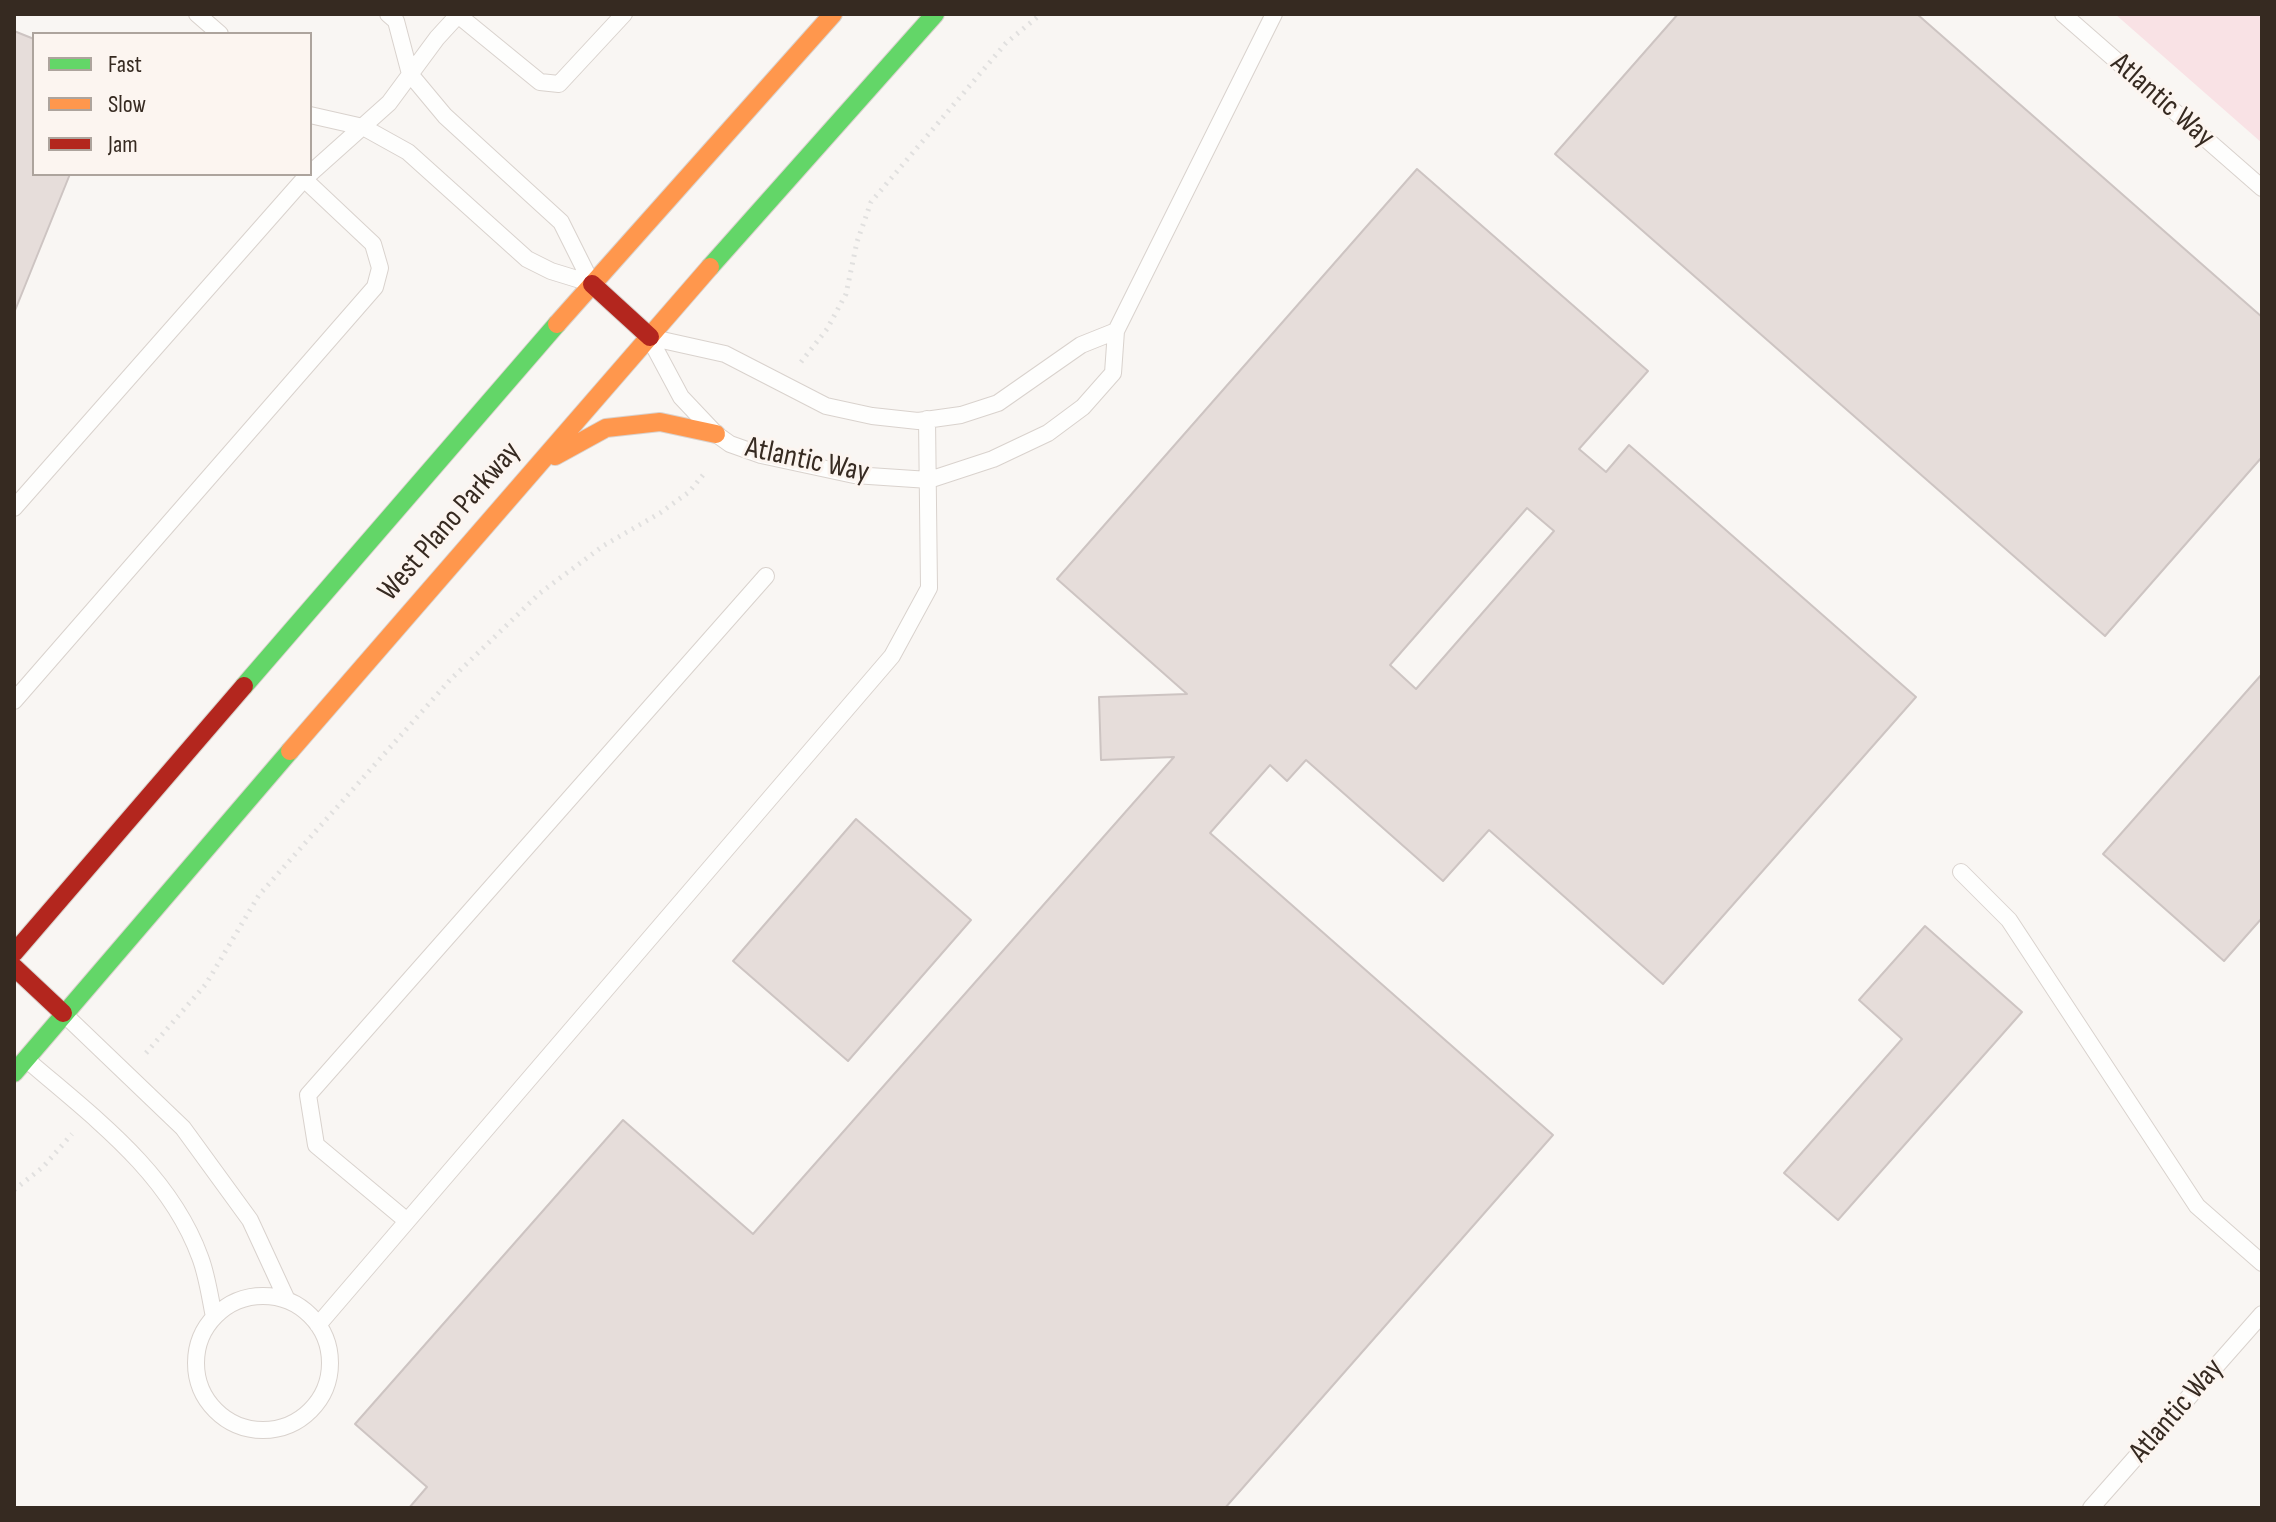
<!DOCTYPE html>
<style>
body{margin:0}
#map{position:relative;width:2276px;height:1522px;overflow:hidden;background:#f9f6f3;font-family:"Sofia Sans Condensed",sans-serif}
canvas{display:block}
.frame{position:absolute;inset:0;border:16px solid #362a21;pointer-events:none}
.legend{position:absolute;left:32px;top:32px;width:280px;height:144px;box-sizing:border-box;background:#fcf5f0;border:2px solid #ada49d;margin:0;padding:10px 14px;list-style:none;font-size:24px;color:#362a21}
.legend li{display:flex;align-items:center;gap:16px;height:40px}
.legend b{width:40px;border:2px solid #ada49d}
</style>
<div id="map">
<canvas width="2276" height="1522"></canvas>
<div class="frame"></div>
<ul class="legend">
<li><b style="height:10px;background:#63d668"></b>Fast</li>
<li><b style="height:10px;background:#ff974d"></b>Slow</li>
<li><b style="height:10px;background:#b3261e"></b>Jam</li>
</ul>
</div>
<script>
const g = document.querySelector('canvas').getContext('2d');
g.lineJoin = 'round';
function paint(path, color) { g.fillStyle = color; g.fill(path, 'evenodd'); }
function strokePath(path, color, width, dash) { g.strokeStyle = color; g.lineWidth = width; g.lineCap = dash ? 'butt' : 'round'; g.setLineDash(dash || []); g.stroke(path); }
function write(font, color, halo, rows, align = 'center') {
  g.font = font + ' "Sofia Sans Condensed",sans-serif'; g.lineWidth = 6; g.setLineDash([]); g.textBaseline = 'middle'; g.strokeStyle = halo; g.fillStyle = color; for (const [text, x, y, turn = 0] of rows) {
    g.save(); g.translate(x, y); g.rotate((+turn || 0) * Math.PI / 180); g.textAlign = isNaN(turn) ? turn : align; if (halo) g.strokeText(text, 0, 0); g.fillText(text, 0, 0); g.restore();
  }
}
paint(new Path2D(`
 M2115 14H2262V143Z`), '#f9e2e5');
const building = new Path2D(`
 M1678 14H1917L2262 317V457L2105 636 1555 154Z
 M14 31 34 39V174H70L14 313Z
 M1417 169 1648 371 1579 449 1606 472 1629 445 1916 697 1663 984 1489 830 1443 881 1306 760 1287 781 1270 765 1210 833 1553 1135 1225 1508H409L427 1487 355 1424 623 1120 753 1234 1174 757 1101 760 1099 697 1187 694 1057 579ZM1527 508 1554 531 1416 689 1390 665Z
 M2262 674V918L2224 961 2103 854Z
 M856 819 971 920 848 1061 733 961Z
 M1925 926 2022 1012 1838 1220 1784 1173 1902 1039 1859 1000Z`);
paint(building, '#e6ddda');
strokePath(building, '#cdc4c2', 2);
const lane = new Path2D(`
 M197 14 220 34
 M388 14 396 21 410 74 445 116 561 222 591 282
 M2063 14 2262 188
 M458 15 540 82 559 84 624 14
 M310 115 363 127 408 152 527 259 551 271 590 283
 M653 338 725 354 826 406 872 416 918 421 961 415 998 403 1081 345 1116 331
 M650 339 681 397 716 434 730 444 761 455 854 475 929 480 993 459 1048 433 1083 407 1113 373 1116 331 1274 14
 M14 508 304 179 389 103 437 38 459 14
 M14 701 375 287 380 268 373 244 304 179
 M1961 872 2009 920 2197 1206 2262 1263
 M65 1015 183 1128 250 1220 287 1300
 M27 1060C93 1117 169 1172 200 1257 207 1275 210 1297 214 1317
 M407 1221 316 1145 308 1095 766 576
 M196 1363a67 67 0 1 1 134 0a67 67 0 1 1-134 0Z
 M318 1325 892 656 929 588 927 419
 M2091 1508 2262 1314`);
const fast = new Path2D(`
 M710 267 935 14
 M244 686 557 324
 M14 1073 290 751`);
const slow = new Path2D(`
 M557 324 833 14
 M555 456 606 428 660 422 716 434
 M290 751 710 267`);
const jam = new Path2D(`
 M592 284 650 337
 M14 953 244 686
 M14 967 63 1013`);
strokePath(lane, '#d9d2cd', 18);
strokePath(fast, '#d9d2cd', 20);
strokePath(slow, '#d9d2cd', 20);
strokePath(jam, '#d9d2cd', 20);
strokePath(new Path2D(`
 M801 362 827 329 846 294 857 242 871 202 1006 43 1041 14
 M146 1053 206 984 259 895 450 680 540 593 603 546 660 513 689 492 703 475
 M14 1190 43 1167 72 1134`), '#e1e0df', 5, [2, 6]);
strokePath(lane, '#fefefd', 16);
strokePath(fast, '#63d668', 18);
strokePath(slow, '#ff974d', 18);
strokePath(jam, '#b3261e', 18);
write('30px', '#362a21', '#fcf5f0', [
 ["Atlantic Way",2162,101,41],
 ["Atlantic Way",807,461,12],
 ["West Plano Parkway",450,522,-49],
 ["Atlantic Way",2177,1411,-49]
]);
</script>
